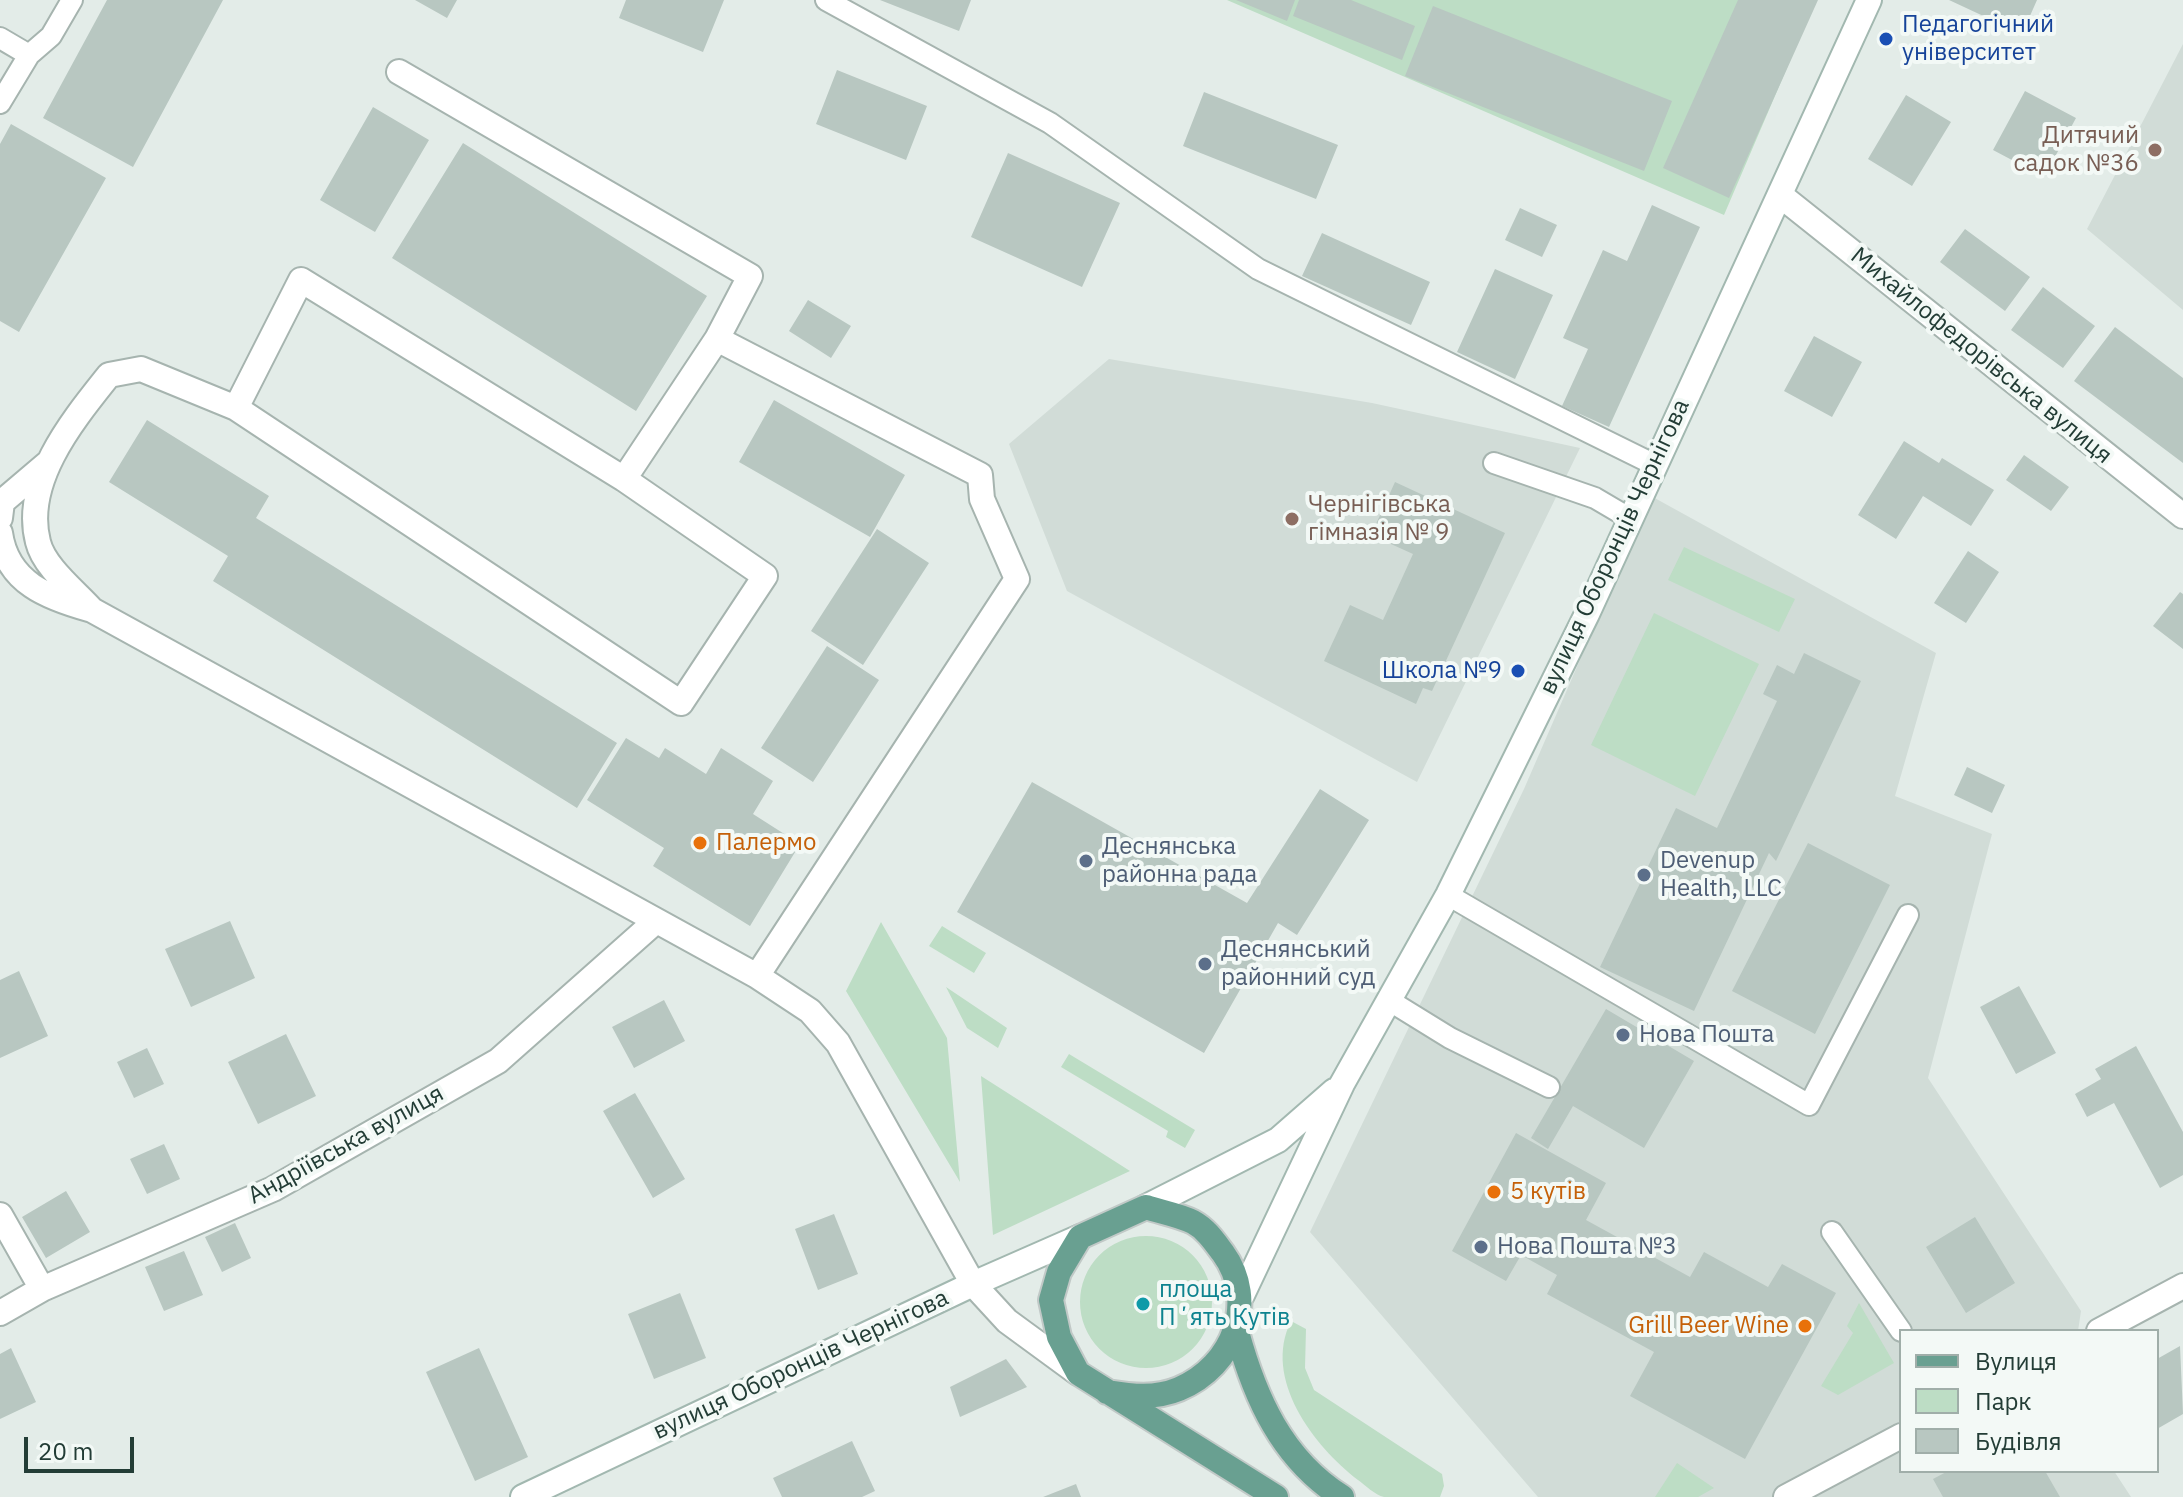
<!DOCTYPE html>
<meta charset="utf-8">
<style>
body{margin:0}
#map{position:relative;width:2183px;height:1497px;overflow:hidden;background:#e3ece8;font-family:"IBM Plex Sans",sans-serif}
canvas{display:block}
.legend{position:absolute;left:1899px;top:1329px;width:260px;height:144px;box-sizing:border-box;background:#f3f9f6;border:2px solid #a0aea9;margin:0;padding:10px 14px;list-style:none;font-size:24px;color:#233d36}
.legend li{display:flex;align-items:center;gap:16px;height:40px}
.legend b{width:40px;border:2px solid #a0aea9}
.scale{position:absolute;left:24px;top:1437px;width:110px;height:36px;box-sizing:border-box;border:4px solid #233d36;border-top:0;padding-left:10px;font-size:24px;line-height:28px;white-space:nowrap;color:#233d36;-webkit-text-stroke:6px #f3f9f6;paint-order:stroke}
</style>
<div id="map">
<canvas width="2183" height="1497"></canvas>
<ul class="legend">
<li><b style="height:10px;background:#69a091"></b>Вулиця</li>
<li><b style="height:22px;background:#bdddc5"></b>Парк</li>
<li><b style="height:22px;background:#b8c7c1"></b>Будівля</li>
</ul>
<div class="scale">20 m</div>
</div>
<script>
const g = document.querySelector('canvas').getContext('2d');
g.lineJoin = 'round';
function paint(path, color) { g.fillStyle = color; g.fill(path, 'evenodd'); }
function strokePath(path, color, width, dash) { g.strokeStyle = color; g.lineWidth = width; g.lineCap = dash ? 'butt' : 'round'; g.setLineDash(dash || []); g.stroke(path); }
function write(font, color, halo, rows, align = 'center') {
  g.font = font + ' "IBM Plex Sans",sans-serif'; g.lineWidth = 8; g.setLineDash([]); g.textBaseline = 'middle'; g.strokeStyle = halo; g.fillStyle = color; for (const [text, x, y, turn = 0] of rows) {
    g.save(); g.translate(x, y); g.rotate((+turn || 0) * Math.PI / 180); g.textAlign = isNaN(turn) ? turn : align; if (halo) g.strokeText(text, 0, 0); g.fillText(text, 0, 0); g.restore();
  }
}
paint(new Path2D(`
 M2183 44V310L2087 229Z
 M1109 359 1372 403 1580 448 1417 782 1067 591 1009 444Z
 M1651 496 1936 653 1895 796 1992 834 1928 1078 2081 1311 2078 1331H1901V1471H2114L2131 1497H1538L1310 1232 1524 789Z`), '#d1dcd7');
paint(new Path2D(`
 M1227 0H1816L1724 215Z
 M1684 547 1795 599 1779 632 1668 580Z
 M1654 613 1759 664 1695 796 1591 745Z
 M881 922 947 1038 960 1182 846 991Z
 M942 926 986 953 974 973 929 946Z
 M946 987 1007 1028 998 1048 967 1028Z
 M1069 1054 1195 1130 1185 1148 1166 1137 1168 1131 1061 1067Z
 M981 1076 1130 1171 993 1235Z
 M1080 1302a66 66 0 1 1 132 0a66 66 0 1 1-132 0Z
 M1859 1303 1894 1363 1838 1395 1821 1386 1853 1333 1847 1326Z
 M1291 1321 1306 1329 1305 1368 1314 1390 1442 1474 1444 1486 1440 1497C1423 1497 1400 1497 1384 1497 1375 1495 1365 1485 1358 1480 1314 1446 1262 1379 1291 1321Z
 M1677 1463 1714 1488 1698 1497H1655Z`), '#bdddc5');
paint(new Path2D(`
 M107 0H223L133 167 43 118Z
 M415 0H457L447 18Z
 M626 0H724L703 52 619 18Z
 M880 0H971L959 31Z
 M1236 0H1295L1287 21Z
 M1299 0H1351L1415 26 1402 60 1293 16Z
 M1738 0H1818L1729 198 1663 168Z
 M1949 0H2037L2022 34Z
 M1433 6 1672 101 1644 171 1405 76Z
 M837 70 927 106 906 160 816 124Z
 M2025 91 2076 118 2044 177 1993 150Z
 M1204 92 1338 145 1316 199 1183 146Z
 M1906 95 1951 122 1912 186 1868 159Z
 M373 107 429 140 375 232 320 200Z
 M11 124 106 178 19 332 0 321V144Z
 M463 143 707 296 636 411 392 258Z
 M1008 153 1120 203 1082 287 971 237Z
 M1652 205 1700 227 1609 427 1562 406 1588 349 1563 338 1603 250 1627 261Z
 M1520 208 1557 225 1542 257 1505 240Z
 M1965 229 2030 277 2005 311 1940 262Z
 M1322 233 1430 282 1411 325 1302 276Z
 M1495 269 1553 295 1515 379 1457 352Z
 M2043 287 2095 326 2063 368 2011 330Z
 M808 300 851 326 831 358 789 331Z
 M2115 327 2183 378V463L2074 381Z
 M1814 336 1862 362 1832 417 1784 391Z
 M774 400 905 475 870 537 739 462Z
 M147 420 269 496 256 518 617 743 577 808 213 581 228 556 109 482Z
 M1904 441 1939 463 1942 458 1994 490 1971 526 1923 496 1896 539 1858 515Z
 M2024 455 2069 487 2051 511 2006 480Z
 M1395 482 1505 533 1432 691 1423 688 1416 704 1324 661 1350 605 1383 620 1413 554 1371 535Z
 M877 529 929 563 863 665 811 631Z
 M1968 551 1999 572 1966 623 1934 603Z
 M2180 592 2183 594V649L2153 626Z
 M827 646 879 680 813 782 761 748Z
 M1804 653 1861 681 1776 861 1769 853 1694 1011 1600 967 1676 808 1717 828 1777 701 1763 694 1777 665 1794 674Z
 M626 738 659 758 665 748 706 774 721 748 773 781 753 814 800 844 750 926 653 866 664 848 587 800Z
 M1967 767 2005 785 1992 813 1954 795Z
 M1032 782 1247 903 1320 789 1369 820 1297 935 1278 923 1204 1053 957 912Z
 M1808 843 1890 885 1815 1034 1732 991Z
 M230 921 255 978 191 1007 165 949Z
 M19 971 48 1036 0 1058V980Z
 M2019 986 2056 1053 2016 1074 1980 1007Z
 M664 1000 685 1041 634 1068 612 1027Z
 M1606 1009 1694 1061 1644 1148 1573 1106 1548 1149 1531 1138Z
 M286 1034 316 1096 258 1124 228 1062Z
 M2136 1046 2183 1132V1175L2160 1188 2114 1103 2087 1117 2075 1094 2101 1079 2095 1069Z
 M147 1048 164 1084 134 1098 117 1062Z
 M635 1093 685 1179 653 1198 603 1111Z
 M1516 1133 1606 1183 1586 1220 1690 1277 1704 1252 1768 1287 1782 1264 1836 1293 1745 1459 1630 1396 1654 1352 1547 1294 1557 1275 1521 1255 1506 1281 1452 1251Z
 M164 1144 180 1179 147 1194 130 1159Z
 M66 1191 90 1232 46 1258 22 1217Z
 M834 1214 858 1274 818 1290 795 1229Z
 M1975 1217 2015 1283 1966 1313 1926 1247Z
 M235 1223 251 1258 222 1272 205 1237Z
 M184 1251 203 1295 164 1311 145 1267Z
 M680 1293 706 1358 654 1379 628 1314Z
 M2180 1346 2183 1414 2157 1429V1359Z
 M11 1348 36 1402 0 1419V1354Z
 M479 1348 528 1457 475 1481 426 1372Z
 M1006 1359 1027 1387 960 1417 950 1387Z
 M852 1441 875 1491 862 1497H782L773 1478Z
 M1948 1471H2045L2060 1497H1943L1933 1479Z
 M1076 1484 1081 1497H1043Z`), '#b8c7c1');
const lane = new Path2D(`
 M826 0 1050 123 1258 269 1653 464
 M0 38 29 55
 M0 103 29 55 51 36 72 0
 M1494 463 1595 498 1629 518
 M1448 895 1809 1105 1908 915
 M1390 1001 1450 1038 1549 1087
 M1832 1232 1901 1331`);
const street = new Path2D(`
 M399 72 750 276 717 339 980 475 982 499 1017 579 757 976
 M1780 195 2183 516
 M236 408 301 280 624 479 717 339
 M0 518 2 502 48 463
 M0 533C7 583 48 598 92 610L757 976 810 1011 838 1043 973 1284 1007 1321 1078 1373
 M92 610C75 591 44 567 38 542 22 481 74 419 109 375L141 369 236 408 681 703 765 576 624 479
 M0 1215 42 1289
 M0 1313 42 1289 273 1189 498 1061 656 921
 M2099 1331 2183 1286
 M1786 1497 1901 1436`);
const secondary = new Path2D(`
 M1146 1207 1278 1140 1334 1091
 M1242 1295 1342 1084 1448 895 1587 614 1869 0
 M523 1497 973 1284 1080 1237`);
const primary = new Path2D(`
 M1237 1332C1255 1398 1282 1459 1342 1497
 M1107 1392C1132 1396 1155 1399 1179 1389 1234 1366 1258 1301 1223 1253 1214 1241 1206 1229 1193 1222 1179 1215 1161 1212 1146 1207L1080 1237 1059 1272 1051 1300 1059 1337 1078 1373 1276 1497`);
strokePath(lane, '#a6b4af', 24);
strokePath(street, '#a6b4af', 28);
strokePath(secondary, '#a2b8b0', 28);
strokePath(primary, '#c1c9c7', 28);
strokePath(lane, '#fff', 20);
strokePath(street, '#fff', 24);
strokePath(secondary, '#fff', 24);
strokePath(primary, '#69a091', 24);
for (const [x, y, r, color] of [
 [1886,39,8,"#1a4fb4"],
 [2155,150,8,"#8d6e63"],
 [1292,519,8,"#8d6e63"],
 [1518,671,8,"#1a4fb4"],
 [700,843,8,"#e8710a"],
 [1086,861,8,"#5c6f8a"],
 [1644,875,8,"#5c6f8a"],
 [1205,964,8,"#5c6f8a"],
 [1623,1035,8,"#5c6f8a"],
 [1494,1192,8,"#e8710a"],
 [1481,1247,8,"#5c6f8a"],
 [1143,1304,8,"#0f9aa8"],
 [1805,1326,8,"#e8710a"]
]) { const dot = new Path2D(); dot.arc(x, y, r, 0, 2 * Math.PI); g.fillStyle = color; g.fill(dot); strokePath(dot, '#f3f9f6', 3); }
write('24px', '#164399', '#f3f9f6', [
 ["Педагогічний",1902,25],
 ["університет",1902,53],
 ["Школа №9",1502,671,"right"]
], 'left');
write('24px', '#785e54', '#f3f9f6', [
 ["Дитячий",2139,136],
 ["садок №36",2139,164],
 ["Чернігівська",1308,505,"left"],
 ["гімназія № 9",1308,533,"left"]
], 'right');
write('24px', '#233d36', '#f3f9f6', [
 ["Михайлофедорівська вулиця",1981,356,39],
 ["вулиця Оборонців Чернігова",1615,547,-65],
 ["Андріївська вулиця",346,1145,-29],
 ["вулиця Оборонців Чернігова",801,1365,-25]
]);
write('24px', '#c56008', '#f3f9f6', [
 ["Палермо",716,843],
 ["5 кутів",1510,1192],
 ["Grill Beer Wine",1789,1326,"right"]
], 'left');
write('24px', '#4e5e75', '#f3f9f6', [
 ["Деснянська",1102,847],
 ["районна рада",1102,875],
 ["Devenup",1660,861],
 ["Health, LLC",1660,889],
 ["Деснянський",1221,950],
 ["районний суд",1221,978],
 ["Нова Пошта",1639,1035],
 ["Нова Пошта №3",1497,1247]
], 'left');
write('24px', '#0d838f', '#f3f9f6', [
 ["площа",1159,1290],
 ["Пʼять Кутів",1159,1318]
], 'left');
</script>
